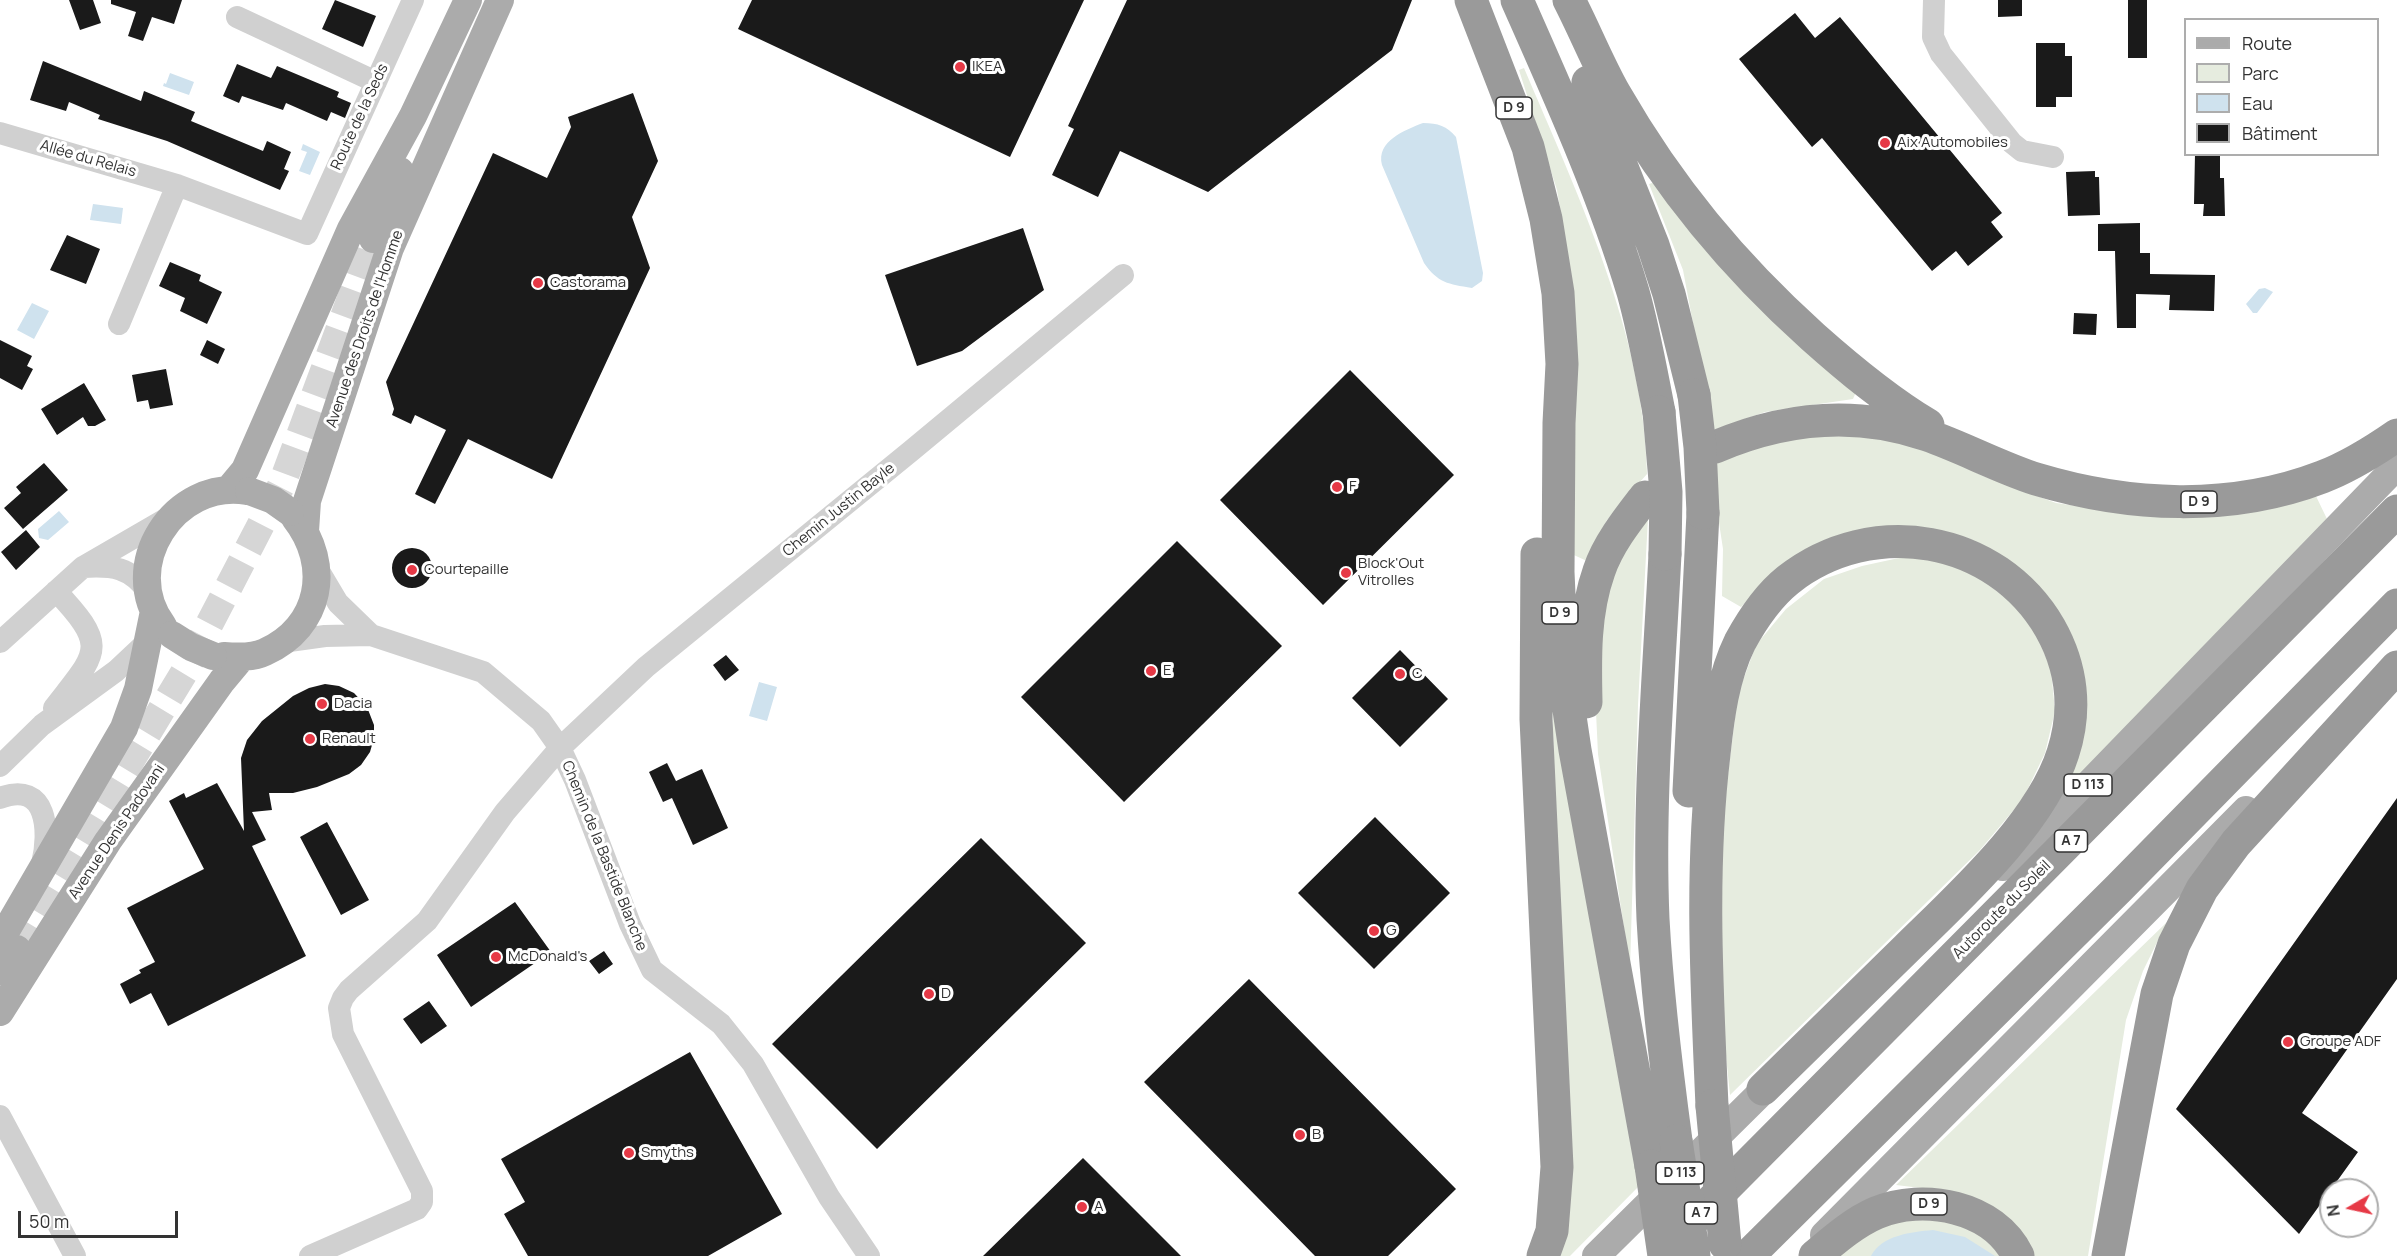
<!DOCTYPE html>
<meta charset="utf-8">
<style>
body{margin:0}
#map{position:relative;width:2397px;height:1256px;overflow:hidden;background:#fff;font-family:Manrope,sans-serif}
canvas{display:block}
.legend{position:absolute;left:2184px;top:18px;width:195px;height:138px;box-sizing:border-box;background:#fff;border:2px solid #adadad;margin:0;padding:8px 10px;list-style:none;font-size:18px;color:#333}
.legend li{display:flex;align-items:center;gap:12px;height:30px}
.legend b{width:30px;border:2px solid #adadad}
.north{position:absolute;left:2319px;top:1178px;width:60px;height:60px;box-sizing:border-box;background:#fff;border:2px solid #adadad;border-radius:50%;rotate:261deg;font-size:16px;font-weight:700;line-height:24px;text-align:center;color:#333}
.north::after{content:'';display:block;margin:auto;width:21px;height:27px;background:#e63946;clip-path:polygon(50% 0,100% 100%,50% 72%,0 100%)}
.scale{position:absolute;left:18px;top:1211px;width:160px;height:27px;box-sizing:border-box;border:3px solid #333;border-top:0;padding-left:8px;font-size:18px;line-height:21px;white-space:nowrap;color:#333;-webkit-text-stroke:4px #fff;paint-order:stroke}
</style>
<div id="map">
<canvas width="2397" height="1256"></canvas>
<ul class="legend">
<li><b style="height:8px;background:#ababab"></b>Route</li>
<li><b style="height:16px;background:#e6ecdf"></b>Parc</li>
<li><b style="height:16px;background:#cfe2ee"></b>Eau</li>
<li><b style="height:16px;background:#1a1a1a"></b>Bâtiment</li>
</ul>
<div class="north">N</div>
<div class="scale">50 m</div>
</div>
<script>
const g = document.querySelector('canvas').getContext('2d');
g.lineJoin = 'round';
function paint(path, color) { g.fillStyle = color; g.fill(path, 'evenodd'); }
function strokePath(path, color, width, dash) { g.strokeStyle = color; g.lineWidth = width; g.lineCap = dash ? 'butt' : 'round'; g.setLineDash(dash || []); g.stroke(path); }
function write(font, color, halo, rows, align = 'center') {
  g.font = font + ' Manrope,sans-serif'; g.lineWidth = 6; g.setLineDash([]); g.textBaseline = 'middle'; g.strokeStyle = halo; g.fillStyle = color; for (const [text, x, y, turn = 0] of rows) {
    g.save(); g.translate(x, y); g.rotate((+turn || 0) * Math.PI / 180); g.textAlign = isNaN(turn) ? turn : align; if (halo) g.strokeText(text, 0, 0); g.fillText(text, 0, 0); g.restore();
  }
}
paint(new Path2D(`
 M1524 68C1577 193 1645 336 1647 474L1607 520 1587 561 1565 551 1574 380V292L1557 190 1519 70Z
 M1658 181 1856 392 1853 399 1765 412 1711 431 1707 398 1683 270 1649 184Z
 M1827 432 1882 436 1925 448 1983 476 2056 503 2126 513 2315 494 2327 519 2059 798 2084 685 1953 535 1773 574 1741 607 1722 596 1723 549 1716 503 1714 461 1770 440Z
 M1648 518 1638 705 1630 968 1598 754 1594 670 1601 607 1626 546Z
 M1908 556 1952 562 1985 582 2016 606 2038 638 2051 670 2055 711 2045 753 2023 799 1980 850 1730 1095 1725 1046 1717 861 1738 694 1756 645 1786 609 1824 579 1862 566Z
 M1550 627C1568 815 1604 1000 1639 1186L1570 1256H1553L1560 973Z
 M2167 922 2143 971 2126 1020 2088 1256H2033L1962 1193 1896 1185Z
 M1899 1217 1960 1220 2008 1256H1836L1872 1228Z`), '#e6ecdf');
paint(new Path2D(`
 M170 73 194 82 189 95 163 86 164 83 166 84Z
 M1423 123C1438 123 1447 126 1456 137L1483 273 1482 281 1472 288C1448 284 1438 283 1424 263L1382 165C1376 141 1405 130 1423 123Z
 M303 144 320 152 310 175 299 171 307 152 301 150Z
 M93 204 123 208 121 224 90 220Z
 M2265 288 2273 292 2257 313H2253L2246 304 2259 289Z
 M32 303 49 311 34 339 17 330Z
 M59 511 69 522 48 540 39 538 38 529Z
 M759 682 777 687 767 721 749 716Z
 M1933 1230 1965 1237 1995 1256H1871C1882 1235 1912 1232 1933 1230Z`), '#cfe2ee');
paint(new Path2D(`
 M69 0H93L101 23 80 30Z
 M111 0H182L174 24 152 17 143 41 128 36 136 12 111 4Z
 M335 0 376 16 363 47 322 29Z
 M752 0H1084L1010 157 738 29Z
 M1127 0H1412L1392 50 1208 192 1120 151 1098 197 1052 175 1074 129 1068 126Z
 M1998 0H2022V16L1998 17Z
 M2128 0H2147V58H2128Z
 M1795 13 1815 38 1840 17 2002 213 1991 222 2003 237 1968 266 1956 251 1932 271 1822 138 1812 147 1739 59Z
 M2036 43H2065V56H2072V97H2056V107H2036Z
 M43 61 141 101 144 91 195 112 191 121 263 151 267 141 291 152 284 169 289 171 280 190 167 141 98 119 100 115 69 102 66 111 30 100Z
 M237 64 271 78 277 66 339 92 337 97 351 103 345 118 331 112 327 121 286 103 283 110 242 96 239 103 223 96Z
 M633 93 658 161 632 217 650 268 552 479 468 439 435 504 415 494 446 430 415 415 411 424 392 415 394 409 386 382 493 153 547 178 571 127 568 117Z
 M2195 154H2220V178H2224L2225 216H2203L2204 204H2194Z
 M2095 171V177H2099L2100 215 2068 216 2066 172Z
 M2140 223V253H2150V274L2215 275 2214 311 2169 310 2170 295 2136 294V328H2117L2115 251H2098V224Z
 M1023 228 1044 290 962 351 917 366 885 275Z
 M67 235 100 249 86 284 50 270Z
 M170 262 201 275 199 281 222 292 207 324 180 311 185 298 159 286Z
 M2074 313 2097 314 2096 335 2073 334Z
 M0 340 32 356 27 366 33 369 22 390 0 378Z
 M207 340 225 349 218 364 200 355Z
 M166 369 173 405 150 409 148 400 137 402 132 375Z
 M1350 370 1454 475 1323 605 1220 500Z
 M84 383 106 420 95 426H88L83 417 57 435 41 409Z
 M44 463 68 490 23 529 4 508 21 493 16 487Z
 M26 530 40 547 16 570 1 552Z
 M1177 541 1282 646 1124 802 1021 697Z
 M392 568a20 20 0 1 1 40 0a20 20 0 1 1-40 0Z
 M1400 650 1448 699 1400 747 1352 698Z
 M726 655 739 670 725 681 713 665Z
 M325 684 339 686 354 693 367 707 374 725V738L370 752 361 765 349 774 317 787 293 793H269L272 810 252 812 266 840 252 846 306 956 168 1026 151 993 130 1004 120 984 141 973 139 970 155 962 127 908 204 869 169 801 184 793 186 798 217 783 244 831 241 758 247 740 262 721 293 696 309 688Z
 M667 763 676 781 702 769 728 828 693 845 672 798 663 802 649 772Z
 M2397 798V979L2302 1113 2358 1152 2299 1234 2176 1109Z
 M1375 817 1450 893 1374 969 1298 893Z
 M327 822 369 900 341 915 300 837Z
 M981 838 1086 943 877 1149 772 1044Z
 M515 902 551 952 471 1007 437 955Z
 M604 951 613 964 599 974 589 961Z
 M1249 979 1456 1189 1388 1256H1315L1144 1082Z
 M429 1001 447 1026 421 1044 403 1019Z
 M690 1052 782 1214 708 1256H528L504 1214 525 1202 501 1159Z
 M1083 1158 1181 1256H983Z`), '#1a1a1a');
strokePath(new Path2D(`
 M17 949 185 671 282 484 373 239`), '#d6d6d6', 28, [28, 14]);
strokePath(new Path2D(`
 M1934 0 1933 37 1941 54 2012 143 2022 151 2053 157
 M237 17 376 82
 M0 133 177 185 307 234 413 0
 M119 324 177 185
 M316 566 338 603 371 635
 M83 567C112 565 131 567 149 593
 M0 642 83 567 171 516
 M282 642 325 636 371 635 483 672 541 721 560 748 575 780 630 924 652 970 721 1024 753 1064 829 1197 869 1256
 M54 708C97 652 110 648 56 591
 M0 766 42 725 116 671 149 640
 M0 798C48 780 50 832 42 864
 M0 1116 75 1256
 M310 1256 417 1209 422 1202V1191L343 1034 339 1008 343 998 349 990 427 921 505 812 560 748 646 667 911 451 1123 275`), '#d0d0d0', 22);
strokePath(new Path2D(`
 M373 239 400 171
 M230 488 245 470 351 229 413 116 468 0
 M305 531 307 501 390 248 500 0
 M163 626C118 566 174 479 247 491
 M224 656C237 657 253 658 265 652 321 627 332 565 295 518
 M2003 867 2052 822 2397 466
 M0 941 124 728 138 689 154 611
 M0 971 17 949
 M0 1012 108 841 222 681 242 657
 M1824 1235 2246 810
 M1596 1256 1780 1074`), '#ababab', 28);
strokePath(new Path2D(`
 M1471 0 1528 147 1546 219 1558 293 1562 364 1559 423 1558 572 1562 663 1575 750 1651 1166
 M1517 0C1559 95 1603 192 1633 292 1644 331 1651 372 1659 412
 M1569 0C1585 31 1598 64 1615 94 1669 188 1733 265 1813 337 1849 369 1886 400 1928 425
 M1588 82 1653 245 1669 294 1694 395
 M1715 447C1783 418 1855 410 1927 435 1964 448 1999 467 2036 479 2129 507 2231 512 2322 477 2348 467 2374 451 2397 435
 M1537 554 1536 719 1557 1167 1552 1231 1543 1256
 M1665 554C1659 675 1648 798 1653 919 1657 993 1666 1067 1676 1141
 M1586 702C1585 658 1584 613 1599 571 1608 544 1628 519 1645 497
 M1689 791 1703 513
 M1712 1106C1707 989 1700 870 1714 754 1718 716 1723 677 1740 642 1752 620 1768 596 1788 580 1872 514 1996 535 2050 628 2072 667 2077 710 2063 753 2041 823 1959 897 1907 948 1859 995 1811 1042 1763 1089
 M1671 1242 2397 511
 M1748 1256 2119 888 2397 605
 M1815 1256C1833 1241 1853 1223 1876 1213 1923 1193 1994 1206 2018 1256
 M2108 1256 2157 994 2174 944 2202 889 2236 843 2397 667`), '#9a9a9a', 33);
strokePath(new Path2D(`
 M249 491 273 500 290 512
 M172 635 191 647 213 656`), '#ababab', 28);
strokePath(new Path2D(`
 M1694 395 1700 447 1703 513
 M1659 412 1666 492 1665 554
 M1712 1106 1725 1244
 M1676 1141 1694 1256
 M1651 1166 1664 1256`), '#9a9a9a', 33);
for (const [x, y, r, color] of [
 [960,67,6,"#e63946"],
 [1885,143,6,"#e63946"],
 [538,283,6,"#e63946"],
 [1337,487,6,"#e63946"],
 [412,570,6,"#e63946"],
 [1346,573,6,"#e63946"],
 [1151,671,6,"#e63946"],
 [1400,674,6,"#e63946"],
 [322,704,6,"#e63946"],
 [310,739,6,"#e63946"],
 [1374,931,6,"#e63946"],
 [496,957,6,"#e63946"],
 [929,994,6,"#e63946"],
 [2288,1042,6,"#e63946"],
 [1300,1135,6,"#e63946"],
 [629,1153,6,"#e63946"],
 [1082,1207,6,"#e63946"]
]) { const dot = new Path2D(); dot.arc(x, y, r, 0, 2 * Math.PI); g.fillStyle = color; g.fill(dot); strokePath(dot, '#fff', 2); }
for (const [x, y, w] of [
 [1514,108,36],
 [2199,502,36],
 [1560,613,36],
 [2088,785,48],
 [2071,841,33],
 [1680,1173,48],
 [1929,1204,36],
 [1701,1213,33]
]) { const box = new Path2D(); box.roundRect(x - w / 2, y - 11, w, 22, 4.5); g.fillStyle = '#fff'; g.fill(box); strokePath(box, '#333', 1.5); }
write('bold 14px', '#333', null, [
 ["D 9",1514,108],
 ["D 9",2199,502],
 ["D 9",1560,613],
 ["D 113",2088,785],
 ["A 7",2071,841],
 ["D 113",1680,1173],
 ["D 9",1929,1204],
 ["A 7",1701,1213]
]);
write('15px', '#333', '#fff', [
 ["IKEA",972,67],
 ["Aix Automobiles",1897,143],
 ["Castorama",550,283],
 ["F",1349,487],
 ["Block'Out",1358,564],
 ["Vitrolles",1358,581],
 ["Courtepaille",424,570],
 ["E",1163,671],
 ["C",1412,674],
 ["Dacia",334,704],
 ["Renault",322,739],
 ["G",1386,931],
 ["McDonald's",508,957],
 ["D",941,994],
 ["Groupe ADF",2300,1042],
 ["B",1312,1135],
 ["Smyths",641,1153],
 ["A",1094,1207]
], 'left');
write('15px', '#333', '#fff', [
 ["Route de la Seds",360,117,-65],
 ["Allée du Relais",88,159,16],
 ["Avenue des Droits de l'Homme",365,329,-71],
 ["Chemin Justin Bayle",839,510,-39],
 ["Avenue Denis Padovani",117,832,-56],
 ["Chemin de la Bastide Blanche",604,856,68],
 ["Autoroute du Soleil",2002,910,-45]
]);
</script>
